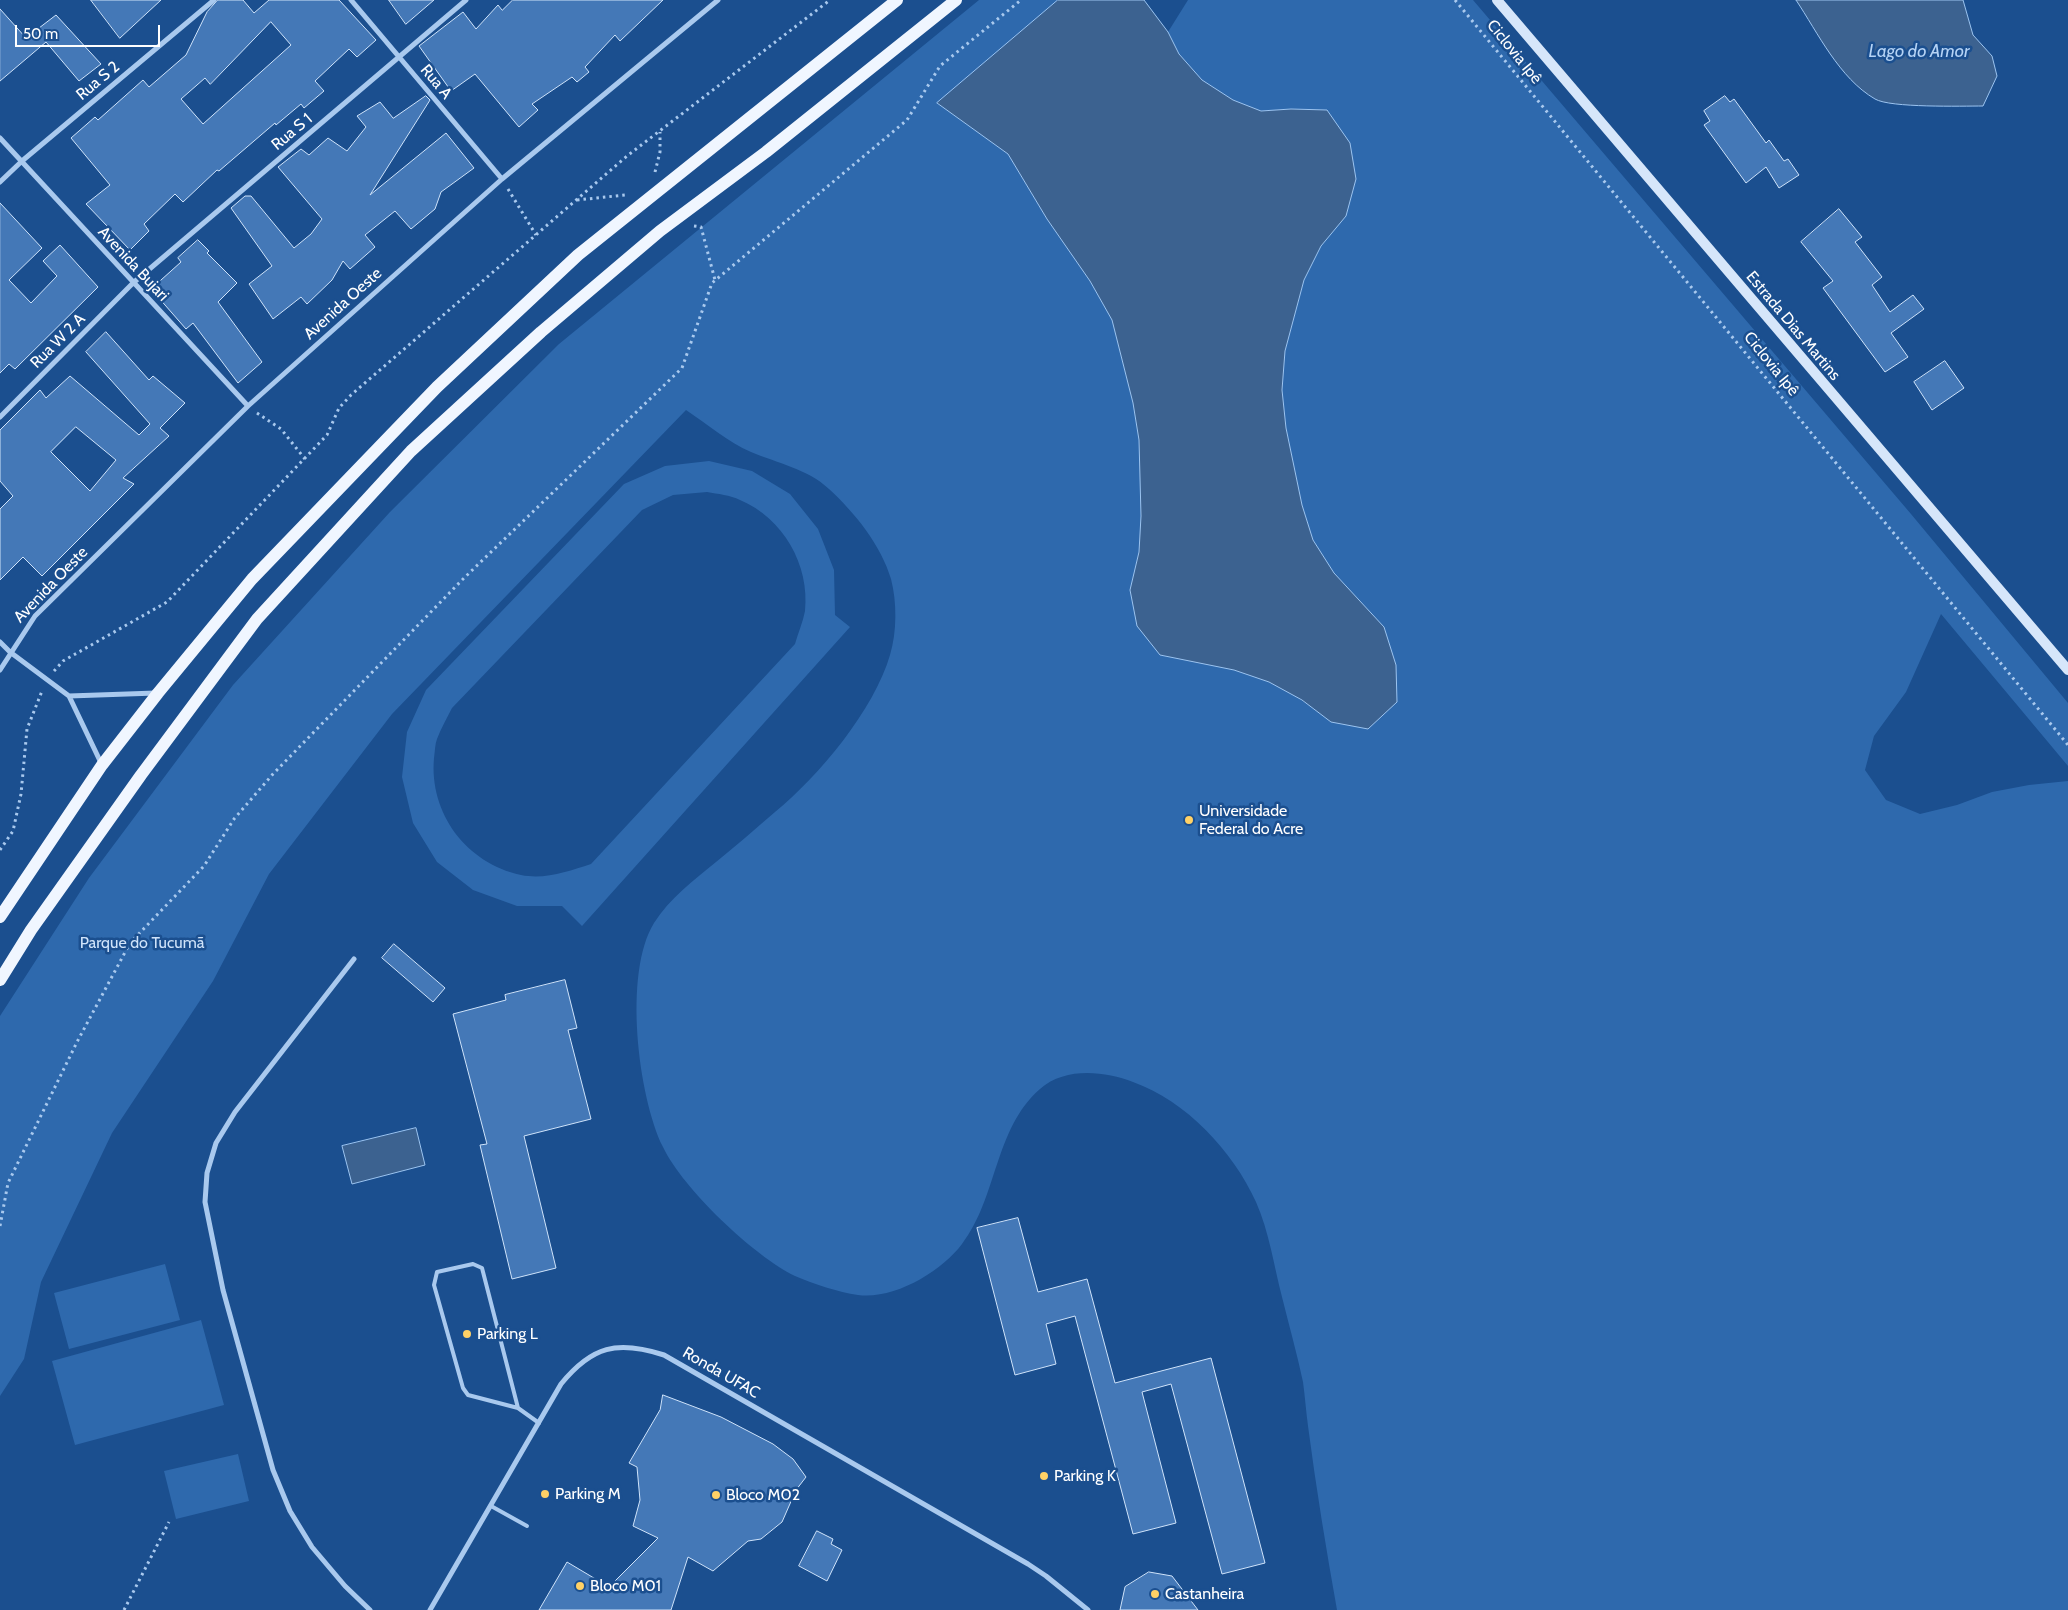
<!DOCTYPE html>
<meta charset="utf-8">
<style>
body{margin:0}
#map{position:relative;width:2068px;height:1610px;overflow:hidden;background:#1b4f8f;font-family:Cabin,sans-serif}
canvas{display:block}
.scale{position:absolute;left:15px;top:25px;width:145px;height:22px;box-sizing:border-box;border:2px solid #fff;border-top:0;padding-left:6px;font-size:15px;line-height:18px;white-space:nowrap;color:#fff;-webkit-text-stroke:4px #1b4f8f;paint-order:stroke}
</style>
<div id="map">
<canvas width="2068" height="1610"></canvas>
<div class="scale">50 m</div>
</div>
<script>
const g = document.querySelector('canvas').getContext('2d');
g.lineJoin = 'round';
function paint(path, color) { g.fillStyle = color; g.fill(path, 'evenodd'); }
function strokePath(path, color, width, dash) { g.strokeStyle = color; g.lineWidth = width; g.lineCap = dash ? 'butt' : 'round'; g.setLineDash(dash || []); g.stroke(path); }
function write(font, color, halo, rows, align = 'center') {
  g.font = font + ' Cabin,sans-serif'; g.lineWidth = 5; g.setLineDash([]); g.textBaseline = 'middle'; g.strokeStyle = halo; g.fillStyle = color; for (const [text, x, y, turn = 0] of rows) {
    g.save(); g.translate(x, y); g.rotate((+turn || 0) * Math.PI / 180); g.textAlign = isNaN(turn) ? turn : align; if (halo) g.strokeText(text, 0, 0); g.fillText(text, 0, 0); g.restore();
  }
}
paint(new Path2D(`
 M979 0H1058L937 103 1008 154 1047 219 1090 281 1112 320 1133 403 1139 440 1141 516 1139 552 1130 590 1160 655C1197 662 1235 667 1269 682 1292 692 1312 707 1331 722L1384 627 1334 573 1313 540 1302 505 1286 428 1282 390 1285 351 1304 280 1321 246 1346 216 1327 110 1291 109 1261 111 1233 100 1202 81 1179 54 1168 32 1188 0H1473L1911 514 2068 703V766L1941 614 1906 692 1874 736 1865 770 1886 800 1920 814 1957 805 1992 792 2029 785 2068 781V1610H1337C1326 1549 1316 1487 1308 1426 1306 1411 1305 1397 1303 1382 1297 1354 1289 1325 1282 1297 1274 1266 1269 1231 1256 1202 1233 1151 1186 1101 1133 1082 1104 1071 1065 1067 1040 1089 994 1129 998 1197 962 1244 942 1271 894 1300 858 1295 838 1292 814 1284 795 1276 754 1256 683 1189 663 1147 638 1096 623 973 654 923 670 898 693 881 716 862 736 846 755 829 775 812 819 776 874 710 890 655 897 632 897 602 891 579 881 545 855 513 829 489 808 469 777 463 751 452 728 442 707 424 686 410L392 714 269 874 213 981 112 1133 41 1282 24 1359 0 1396V1016L89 878 233 685 390 512 559 344Z
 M709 461 752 471 790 494 818 529 834 570 835 615 850 627 582 926 562 906H517L473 890 437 862 413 823 402 777 407 732 426 690 624 484 665 466ZM707 492C718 494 730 495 740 500 783 518 810 565 805 611 803 622 798 633 795 644L591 864C569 871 545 880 521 875 466 863 429 813 434 758 435 751 435 744 437 739 441 728 447 718 452 708L642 510 673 495Z
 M165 1264 180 1320 69 1349 54 1293Z
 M201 1320 224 1405 75 1445 52 1361Z
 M238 1454 249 1501 176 1519 164 1471Z`), '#2e69ad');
const water = new Path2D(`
 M1058 0H1144L1168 32 1179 54 1202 80 1233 100 1261 111 1291 109 1327 110 1350 143 1356 179 1346 216 1321 246 1304 280 1285 351 1282 390 1286 428 1302 505 1313 540 1334 573 1384 627 1396 665 1397 702 1368 729 1331 722 1302 700 1269 682 1234 670 1160 655 1137 626 1130 590 1139 552 1141 516 1139 440 1133 403 1112 320 1090 281 1047 219 1008 154 937 103Z
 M1796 0H1963L1973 35 1992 56 1997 76 1983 106C1962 106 1890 108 1875 99 1839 78 1818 33 1796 0Z
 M416 1128 425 1165 352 1184 342 1146Z`);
paint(water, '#3c6290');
strokePath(water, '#9cc4f0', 1);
const building = new Path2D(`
 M91 0H161L120 38Z
 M218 0H243L254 13 269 0H339L376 40 357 57 349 49 315 81 324 91 304 108 301 104 276 125 275 123 219 171 217 170 183 202 175 194 144 224 149 231 130 250 86 204 110 185 71 138 95 117 98 120 143 80 149 87 186 55 207 12ZM271 22 291 45 203 124 181 99 205 78 210 84Z
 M389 0H434L406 24Z
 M513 0H663L620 41 615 35 585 67 589 72 577 82 572 77 532 104 538 110 519 127 475 74 451 91 419 46 463 12 476 29 498 5 502 10Z
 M0 9 26 38 56 15 101 64 79 81 46 42 0 81Z
 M426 96 430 100 370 195 446 133 474 168 441 192 435 209 411 229 395 211 365 235 375 247 350 269 343 261 332 280 307 304 301 297 273 319 249 284 272 266 231 208 245 196H251L294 248 311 234 322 219 278 167 301 149 309 155 328 138 347 151 366 127 357 116 380 102 393 118Z
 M1725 96 1730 102 1734 99 1766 143 1769 140 1784 161 1788 159 1799 175 1779 188 1766 167 1746 183 1704 125 1710 121 1704 111Z
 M0 203 42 248 9 280 31 303 57 276 43 261 60 245 98 287 15 369 9 364 0 373Z
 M1839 209 1862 237 1855 242 1882 277 1872 285 1890 312 1913 295 1924 309 1891 333 1908 357 1885 372 1823 288 1833 281 1801 242Z
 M198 240 209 251 207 253 237 283 218 302 262 362 238 383 193 323 186 329 151 289 181 262 178 258Z
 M106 332 149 380 153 376 185 403 160 428 169 436 123 478 134 484 42 576 23 557 0 580V509L13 496 0 481V430L40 390 46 398 70 376 139 435 150 424 86 352ZM76 427 116 460 90 491 51 452Z
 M1945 361 1964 388 1932 410 1914 382Z
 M394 944 445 988 433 1002 382 958Z
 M565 980 577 1028 568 1030 591 1119 524 1136 556 1268 512 1279 480 1145 487 1144 453 1014 506 1000 505 995Z
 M1018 1218 1038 1292 1087 1279 1115 1383 1211 1358 1265 1563 1222 1574 1171 1384 1142 1392 1176 1523 1133 1534 1075 1316 1046 1324 1056 1364 1015 1375 977 1228Z
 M663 1395 721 1417 773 1444 793 1459 806 1477 796 1490 782 1522 761 1539 748 1541 713 1571 688 1557 671 1610H539L567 1562 609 1587 658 1538 633 1526 640 1500 637 1467 629 1463 660 1410Z
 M817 1531 833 1539 831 1544 842 1550 827 1581 799 1566Z
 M1149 1572 1172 1576 1198 1610H1120L1125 1587Z`);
paint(building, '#4478b7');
strokePath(building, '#cfe3fa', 1);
strokePath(new Path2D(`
 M1455 0 2068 745
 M655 172 660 152V132
 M508 189 536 235
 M577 200 625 195
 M694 226 701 227 715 280
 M257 413 281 429 305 459
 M54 671 63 661 167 602 327 435 339 408 351 395 627 156 830 0
 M0 850 13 831 21 794 27 729 42 691
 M0 1226 8 1183 77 1042 130 943 204 866 234 819 273 774 462 580 682 368 712 283 907 120 940 66 1021 0
 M124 1610 169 1522`), '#a9c9ee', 3, [2.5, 4]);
strokePath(new Path2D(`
 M518 1408 482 1268 473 1264 437 1272 434 1285 463 1388 468 1395 518 1408 539 1423
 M491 1506 527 1526`), '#a9c9ee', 4);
strokePath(new Path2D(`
 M351 0 502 179
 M0 138 248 406
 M0 182 22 161 214 0
 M0 417 133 283 466 0
 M0 642 10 652 69 696 102 765
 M0 670 35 616 248 406 502 179 718 0
 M69 696 156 693
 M354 959 235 1112 216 1143 207 1173 205 1202 223 1290 273 1470 290 1511 312 1547 345 1586 370 1610
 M430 1610 561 1384C592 1346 617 1340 664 1355L1028 1564 1046 1576 1088 1610`), '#a9c9ee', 5);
strokePath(new Path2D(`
 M1497 0 2068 670`), '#d6e6fa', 10);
strokePath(new Path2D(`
 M0 917 102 765 158 693 252 579 437 387 578 255 897 0
 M0 980 31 930 141 775 257 619 411 451 541 332 660 231 766 152 956 0`), '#f0f6ff', 12);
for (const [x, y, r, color] of [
 [1189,820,5,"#ffd166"],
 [467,1334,5,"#ffd166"],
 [1044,1476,5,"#ffd166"],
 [545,1494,5,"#ffd166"],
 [716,1495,5,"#ffd166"],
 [580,1586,5,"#ffd166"],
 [1155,1594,5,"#ffd166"]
]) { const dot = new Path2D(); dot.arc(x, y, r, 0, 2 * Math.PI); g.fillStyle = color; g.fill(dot); strokePath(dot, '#1b4f8f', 2); }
write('16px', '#fff', '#1b4f8f', [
 ["Ciclovia Ipê",1514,52,51],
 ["Rua S 2",98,81,-40],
 ["Rua A",436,82,50],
 ["Rua S 1",292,132,-40],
 ["Avenida Bujari",133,264,47],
 ["Avenida Oeste",343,304,-42],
 ["Estrada Dias Martins",1793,326,50],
 ["Rua W 2 A",58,341,-45],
 ["Ciclovia Ipê",1771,364,51],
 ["Avenida Oeste",51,585,-46],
 ["Ronda UFAC",721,1373,30]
]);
write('16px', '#fff', '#1b4f8f', [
 ["Universidade",1199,811],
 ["Federal do Acre",1199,829],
 ["Parking L",477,1334],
 ["Parking K",1054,1476],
 ["Parking M",555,1494],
 ["Bloco M02",726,1495],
 ["Bloco M01",590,1586],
 ["Castanheira",1165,1594]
], 'left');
write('16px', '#cfe3fa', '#1b4f8f', [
 ["Parque do Tucumã",142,943]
]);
write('italic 18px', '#b5d3f5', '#1b4f8f', [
 ["Lago do Amor",1919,52]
]);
</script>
